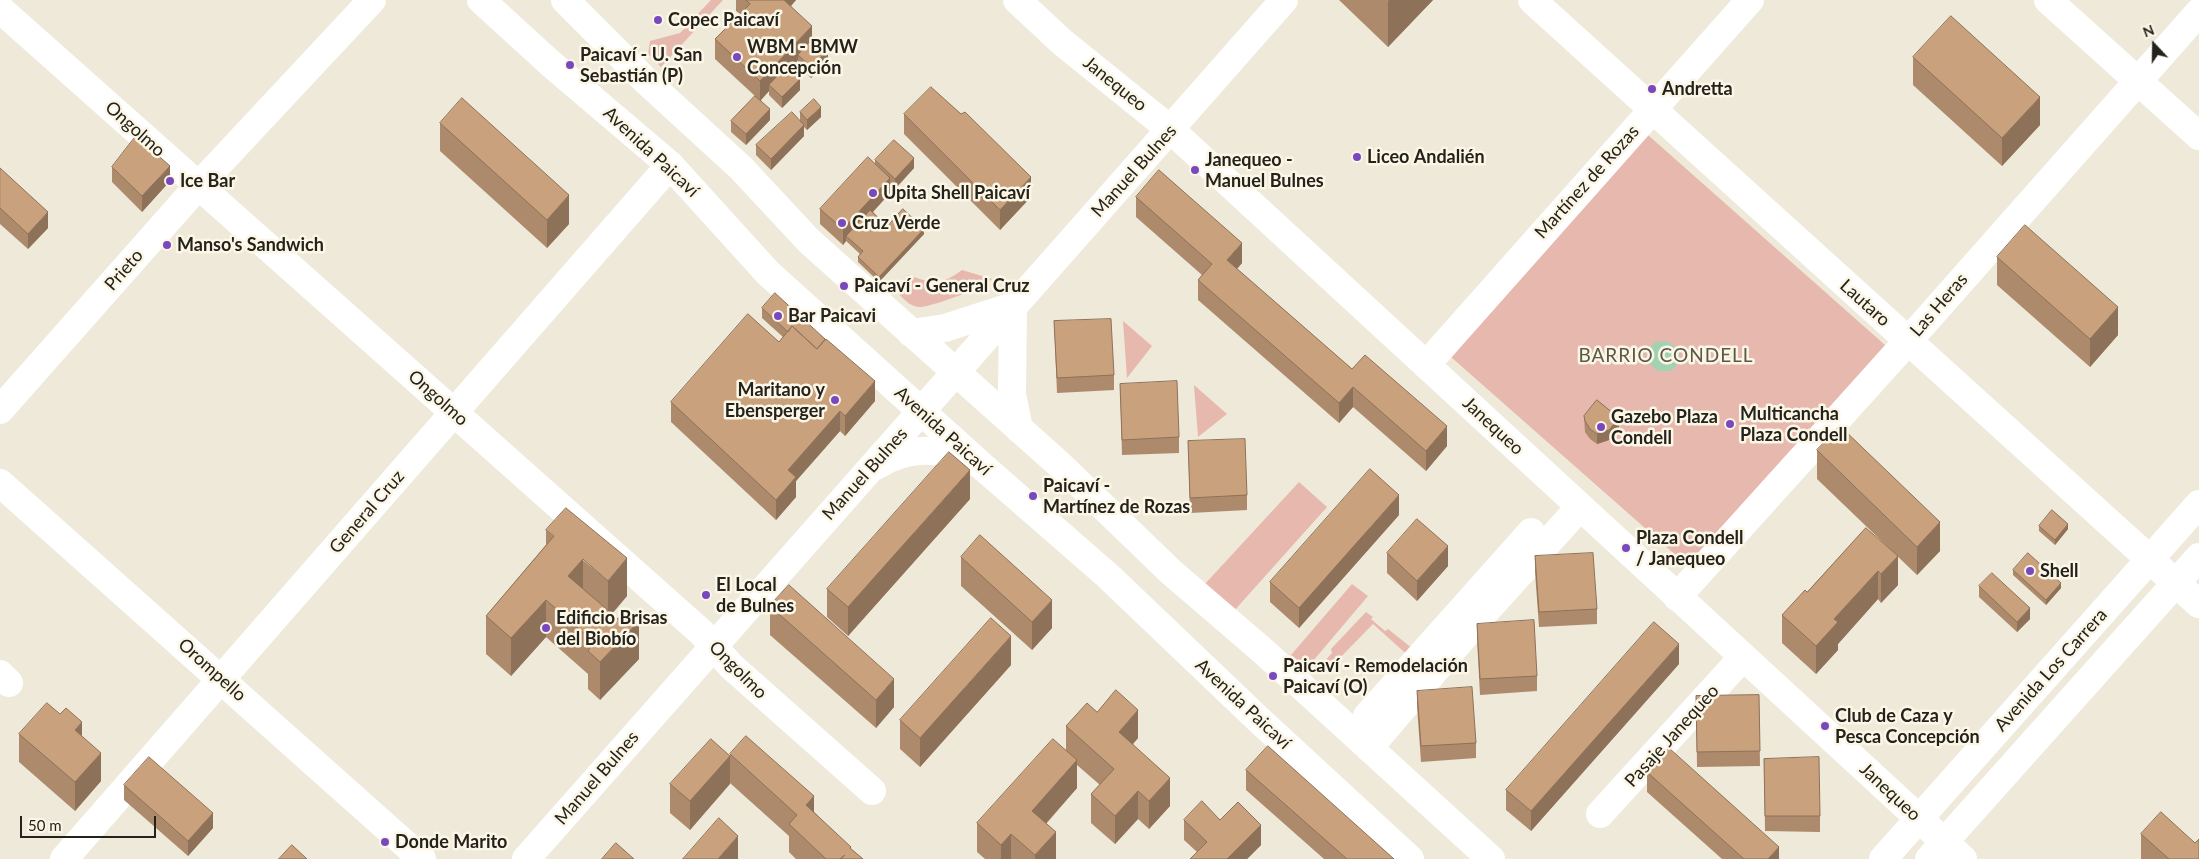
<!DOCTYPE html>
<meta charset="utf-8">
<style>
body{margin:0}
#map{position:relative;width:2199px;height:859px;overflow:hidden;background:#eee9d8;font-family:Lato,sans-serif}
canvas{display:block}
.north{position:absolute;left:2129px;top:20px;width:50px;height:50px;-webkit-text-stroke:4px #fbf6e5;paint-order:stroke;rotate:339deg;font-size:14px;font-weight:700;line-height:20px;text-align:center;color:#24221c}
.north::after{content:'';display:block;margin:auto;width:18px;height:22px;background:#24221c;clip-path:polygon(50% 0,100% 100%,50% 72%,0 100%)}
.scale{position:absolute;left:20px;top:816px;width:136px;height:22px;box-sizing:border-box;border:2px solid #24221c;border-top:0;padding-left:6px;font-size:15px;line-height:18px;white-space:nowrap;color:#24221c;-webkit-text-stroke:4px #fbf6e5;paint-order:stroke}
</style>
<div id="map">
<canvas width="2199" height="859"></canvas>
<div class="north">N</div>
<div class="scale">50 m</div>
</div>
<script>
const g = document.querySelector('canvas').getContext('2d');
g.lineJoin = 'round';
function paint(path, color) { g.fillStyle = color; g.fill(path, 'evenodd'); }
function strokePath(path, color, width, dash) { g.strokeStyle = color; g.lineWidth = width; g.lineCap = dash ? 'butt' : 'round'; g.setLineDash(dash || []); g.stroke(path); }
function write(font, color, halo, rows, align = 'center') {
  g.font = font + ' Lato,sans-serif'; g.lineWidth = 5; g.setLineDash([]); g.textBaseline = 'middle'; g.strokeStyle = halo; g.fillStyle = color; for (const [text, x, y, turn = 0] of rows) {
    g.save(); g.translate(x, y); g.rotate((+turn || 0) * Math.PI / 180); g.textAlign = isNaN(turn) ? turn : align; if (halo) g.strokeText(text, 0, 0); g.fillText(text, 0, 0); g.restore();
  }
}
paint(new Path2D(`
 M711 0H723L661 67 648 54 650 41 680 33Z
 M1648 135 1885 345 1688 566 1451 357Z
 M962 270 992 279C984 288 933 306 921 307 910 308 902 297 895 290L908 275C933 284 940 286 962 270Z
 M1123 321 1152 346 1127 378Z
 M1194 385 1227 414 1198 437Z
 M1299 482 1327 507 1233 612 1204 585Z
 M1352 584 1368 596 1307 668 1291 655Z
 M1366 612 1373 617 1371 619 1385 631 1388 629 1413 649 1412 659 1373 624 1329 669 1323 663 1332 653 1331 649Z`), '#e7b8ae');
paint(new Path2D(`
 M1667 341 1679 350 1680 361 1671 371H1658L1649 363 1646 352 1655 342Z`), '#a1d3b2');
strokePath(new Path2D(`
 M1017 0 1062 42 1171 130 1963 859
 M1532 0 2199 604
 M2048 0 2199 136
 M0 9 702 633 731 666 872 791
 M1426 365 1750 0
 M0 410 199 185 372 0
 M0 483 422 859
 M1677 597 1908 341 2199 12
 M0 674 9 683
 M1367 716 1531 532
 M1369 748 1485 612 1580 507
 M1600 814 1743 657
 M64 859 670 165`), '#fff', 28);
strokePath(new Path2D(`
 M481 0 550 63 670 165 768 273 983 467 1108 576 1259 720 1410 859
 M565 0 647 82 741 168 809 241 1060 465 1171 572 1263 651 1491 859
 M1013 306 1012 394 1019 429
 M911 333 945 328 1013 306
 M876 466C905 447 942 446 973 462
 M526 859 1284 0
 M1883 859 2199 504
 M1929 859 2199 557`), '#fff', 28);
paint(new Path2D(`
 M736 0H796L791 6 812 39 828 61 811 78 798 65V60L790 70 800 90 782 108 769 95V91L761 100 770 120 746 145 731 132V121L755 96 715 59V39L740 14 736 11Z
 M1339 0H1433L1388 47Z
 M1913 57 2040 125 2002 166 1913 85Z
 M800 112 821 117 807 130 804 127V136L771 170 756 155V145L800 121Z
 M904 114 1031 197 1000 230 904 134Z
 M440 123 569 224 547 248 440 151Z
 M875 160 914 168 895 189 890 185V193L873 212 887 226 924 234 879 282 858 262V257L860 254 846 241 843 245 820 224V209L875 164Z
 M112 167 170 181 142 212 112 182Z
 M0 168 48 228 28 249 0 224Z
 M1136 197 1242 263 1237 269 1352 369 1447 446 1426 471 1353 407 1339 423 1198 300V280L1202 275 1136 217Z
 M1997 257 2118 335 2090 367 1997 285Z
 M762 308 875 401 845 436 840 431 796 481V497L776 520 671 422V402L779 342 783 337 762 318Z
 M1054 321 1114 375V390L1057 393Z
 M1120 384 1179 437V453L1122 455Z
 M1584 416 1619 428 1609 440 1597 444 1590 439 1585 432Z
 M1188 441 1247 495V510L1190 513Z
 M1817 450 1940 551 1917 575 1817 479Z
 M970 499 848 636 827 617V589Z
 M1399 515 1299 628 1270 602V582Z
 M2039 526 2068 529 2055 545 2039 531Z
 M1866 528 1898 585 1881 603 1878 599 1838 644V650L1816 674 1782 643V615L1807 592Z
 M546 530 627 596 612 614 639 659 600 700 588 689V674L546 637 511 676 486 654V616L546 545Z
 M1387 553 1448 566 1417 601 1387 573Z
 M1535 556 1597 609V624L1539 627 1535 572Z
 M961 557 1052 628 1032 650 961 586Z
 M2013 570 2061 588 2046 605 2013 575Z
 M1979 586 2030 619 2017 632 1979 597Z
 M770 606 894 707 876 728 770 635Z
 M1477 624 1537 676V691L1480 695 1477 639Z
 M1679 664 1531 831 1506 810V790Z
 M1011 665 920 767 900 749V720Z
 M1417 691 1476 743V758L1421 762 1417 706Z
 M1759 695 1760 766 1697 767 1696 696Z
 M1097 712 1138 738 1133 744 1170 806 1149 829 1138 819 1115 844 1091 823V794L1100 785 1077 765V788L1046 824 1056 859H985L977 852V823L1066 750V726Z
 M19 734 82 736 101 781 75 811 19 762Z
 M730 754 814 812 851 849 863 859H796L789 852V836L730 783 690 830 670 813V784L730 755Z
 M1764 759 1820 816V832L1765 831Z
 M1246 770 1394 859H1324L1246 790Z
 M1647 772 1779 859H1722L1647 792Z
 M124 785 213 828 188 856 124 800Z
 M1184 820H1220L1261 845 1247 859H1190L1197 852 1184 840Z
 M2141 834 2195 843 2199 859H2141Z`), '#ae8a6c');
paint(new Path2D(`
 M781 0H796L781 17Z
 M1389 0H1433L1388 47V2Z
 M812 26V46L798 55V60L772 88 769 85V91L760 101V81Z
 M828 50V61L811 78V67Z
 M800 79V90L782 108V97Z
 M2040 97V125L2002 166V138Z
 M821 107V117L807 130V120Z
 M770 109V120L746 145V134Z
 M804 125V136L771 170V159Z
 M914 158V168L895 189V179Z
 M170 166V181L142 212V196Z
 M1031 177V197L1000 230V210Z
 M890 178V193L849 238 846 236V241L843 245V229Z
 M569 195V224L547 248V220Z
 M48 212V228L28 249V234Z
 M924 229V234L879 282V277Z
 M1242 243V263L1227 280V260Z
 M2118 307V335L2090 367V339Z
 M875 381V401L845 436V416Z
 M1353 387V407L1339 423V403Z
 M840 411V431L796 481V497L776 520V500L788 470Z
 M1619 418V428L1609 440 1597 444V434Z
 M1447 426V446L1426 471V451Z
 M970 470V499L848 636V607Z
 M1399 495V515L1299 628V608Z
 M1940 522V551L1917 575V547Z
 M2068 524V529L2055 545V540Z
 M1448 546V566L1417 601V581Z
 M1898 556V585L1881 603V574Z
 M627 558V596L608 618V581Z
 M583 559V597L568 576Z
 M1878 571V599L1838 644V650L1816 674V646L1834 619Z
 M2061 583V588L2046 605V600Z
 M546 600V637L511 676V638Z
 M1052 600V628L1032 650V622Z
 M2030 608V619L2017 632V622Z
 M639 621V659L600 700V662Z
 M1011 636V665L920 767V738Z
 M1679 644V664L1531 831V811Z
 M894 679V707L876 728V700Z
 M1138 710V738L1119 760V732Z
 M82 722V750L75 730Z
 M101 753V781L75 811V782Z
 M730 756V784L690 830V801Z
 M1077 760V788L1032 839V811Z
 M1170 778V806L1149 829V801Z
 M1138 791V819L1115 844V816Z
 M814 796V825L806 805Z
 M213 813V828L188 856V841Z
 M1261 825V845L1247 859H1227Z
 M1056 832V859H1035V855Z
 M1011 834V859H1001V845Z
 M738 836V859H718Z
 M1779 847V859H1768Z`), '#8d7158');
const building = new Path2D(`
 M746 0H784L812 26 760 81 715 39 750 4Z
 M1951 16 2040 97 2002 138 1913 57Z
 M814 37 828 50 811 67 798 55Z
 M787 66 800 79 782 97 769 85Z
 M931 87 961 114 965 112 1031 177 1000 210 904 114Z
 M755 96 770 109 746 134 731 121Z
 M462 98 569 195 547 220 440 123Z
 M814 99 821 107 807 120 800 112Z
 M792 112 804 125 771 159 756 145Z
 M136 136 170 166 142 196 112 167Z
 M894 140 914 158 895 179 875 160Z
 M868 157 890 178 843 229 820 209Z
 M0 168 48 212 28 234 0 208Z
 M1159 170 1242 243 1227 260 1352 369 1365 355 1447 426 1426 451 1353 387 1339 403 1198 280 1212 264 1136 197Z
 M903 209 924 229 879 277 858 257 863 251 846 236 870 210 887 226Z
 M2025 225 2118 307 2090 339 1997 257Z
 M775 293 825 339 817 349 792 326 788 332 762 308Z
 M748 314 779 342 792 326 817 349 826 339 875 381 845 416 840 411 788 470 796 477 776 500 671 402Z
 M1111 319 1114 375 1057 378 1054 321Z
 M1177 381 1179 437 1122 440 1120 384Z
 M1597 400 1619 418 1609 430 1597 434 1590 429 1585 421 1584 416Z
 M1840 426 1940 522 1917 547 1817 450Z
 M1245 439 1247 495 1190 498 1188 441Z
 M949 452 970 470 848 607 827 589Z
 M1370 469 1399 495 1299 608 1270 582Z
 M566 508 627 558 608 581 583 559 568 576 618 619 625 610 639 621 600 662 588 651 594 642 546 600 511 638 486 616 554 536 546 530Z
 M2052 510 2068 524 2055 540 2039 526Z
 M1417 519 1448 546 1417 581 1387 553Z
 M1866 528 1898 556 1881 574 1878 571 1834 619 1838 622 1816 646 1782 615 1805 590 1807 592Z
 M980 535 1052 600 1032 622 961 557Z
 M1593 553 1597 609 1539 612 1535 556Z
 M2028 553 2061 583 2046 600 2013 570Z
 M1992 573 2030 608 2017 622 1979 586Z
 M789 585 894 679 876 700 770 606Z
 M991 618 1011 636 920 738 900 720Z
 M1534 620 1537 676 1480 679 1477 624Z
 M1654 622 1679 644 1531 811 1506 790Z
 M1472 687 1476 743 1421 746 1417 691Z
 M1116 690 1138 710 1119 732 1170 778 1149 801 1138 791 1115 816 1091 794 1114 769 1066 726 1087 703 1097 712Z
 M1759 695 1760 751 1697 752 1696 696Z
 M47 703 60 714 66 708 82 722 75 730 101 753 75 782 19 734Z
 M746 736 814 796 806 805 851 847 850 848 863 859H841L845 855 840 859H826L789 824 797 815 730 754Z
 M711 739 730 756 690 801 670 784Z
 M1053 739 1077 760 1032 811 1056 832 1035 855 1011 834 1001 845 977 823Z
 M1268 746 1394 859H1347L1246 770Z
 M1669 748 1779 847 1768 859H1744L1647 772Z
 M149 757 213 813 188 841 124 785Z
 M1819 757 1820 816H1765L1764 759Z
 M1202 801 1220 820 1238 802 1261 825 1227 859H1190L1207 842 1184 820Z
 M2161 812 2195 843 2199 839V859H2169L2141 834Z
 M719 818 738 836 718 859H683Z
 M616 843 634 859H602Z
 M292 845 307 859H279Z`);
paint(building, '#caa17d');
strokePath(building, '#8d7158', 1);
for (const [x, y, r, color] of [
 [658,20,5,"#7948bf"],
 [737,57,5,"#7948bf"],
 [570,65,5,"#7948bf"],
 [1652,89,5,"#7948bf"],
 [1357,157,5,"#7948bf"],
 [1195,170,5,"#7948bf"],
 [170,181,5,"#7948bf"],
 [873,193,5,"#7948bf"],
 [842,223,5,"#7948bf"],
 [167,245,5,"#7948bf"],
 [844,286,5,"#7948bf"],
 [778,316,5,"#7948bf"],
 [835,400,5,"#7948bf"],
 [1730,424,5,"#7948bf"],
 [1601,427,5,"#7948bf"],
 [1033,496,5,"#7948bf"],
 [1626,548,5,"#7948bf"],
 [2030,571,5,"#7948bf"],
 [706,595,5,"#7948bf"],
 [546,628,5,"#7948bf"],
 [1273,676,5,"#7948bf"],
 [1825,726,5,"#7948bf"],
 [385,842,5,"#7948bf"]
]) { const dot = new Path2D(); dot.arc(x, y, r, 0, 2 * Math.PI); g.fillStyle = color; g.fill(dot); strokePath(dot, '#fbf6e5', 2); }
write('bold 18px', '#24221c', '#fbf6e5', [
 ["Copec Paicaví",668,20],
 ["WBM - BMW",747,47],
 ["Concepción",747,68],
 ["Paicaví - U. San",580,55],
 ["Sebastián (P)",580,76],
 ["Andretta",1662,89],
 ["Liceo Andalién",1367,157],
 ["Janequeo -",1205,160],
 ["Manuel Bulnes",1205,181],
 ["Ice Bar",180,181],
 ["Upita Shell Paicaví",883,193],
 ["Cruz Verde",852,223],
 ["Manso's Sandwich",177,245],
 ["Paicaví - General Cruz",854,286],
 ["Bar Paicavi",788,316],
 ["Maritano y",825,390,"right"],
 ["Ebensperger",825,411,"right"],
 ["Multicancha",1740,414],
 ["Plaza Condell",1740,435],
 ["Gazebo Plaza",1611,417],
 ["Condell",1611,438],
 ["Paicaví -",1043,486],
 ["Martínez de Rozas",1043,507],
 ["Plaza Condell",1636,538],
 ["/ Janequeo",1636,559],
 ["Shell",2040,571],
 ["El Local",716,585],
 ["de Bulnes",716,606],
 ["Edificio Brisas",556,618],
 ["del Biobío",556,639],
 ["Paicaví - Remodelación",1283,666],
 ["Paicaví (O)",1283,687],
 ["Club de Caza y",1835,716],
 ["Pesca Concepción",1835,737],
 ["Donde Marito",395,842]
], 'left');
write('18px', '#24221c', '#fbf6e5', [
 ["Janequeo",1115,84,39],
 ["Ongolmo",135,129,42],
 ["Avenida Paicaví",651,152,43],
 ["Manuel Bulnes",1134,171,-48],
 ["Martínez de Rozas",1587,182,-48],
 ["Prieto",124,270,-49],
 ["Lautaro",1865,303,42],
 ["Las Heras",1939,305,-49],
 ["Ongolmo",438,398,42],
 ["Janequeo",1493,426,43],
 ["Avenida Paicaví",943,431,42],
 ["Manuel Bulnes",865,474,-48],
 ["General Cruz",367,512,-49],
 ["Orompello",212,670,42],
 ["Ongolmo",738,670,45],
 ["Avenida Los Carrera",2051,670,-48],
 ["Avenida Paicaví",1243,704,43],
 ["Pasaje Janequeo",1672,736,-48],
 ["Manuel Bulnes",597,778,-49],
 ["Janequeo",1890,792,43]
]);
g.letterSpacing = '1px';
write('19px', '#5c5849', '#fbf6e5', [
 ["BARRIO CONDELL",1666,356]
]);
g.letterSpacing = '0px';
</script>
